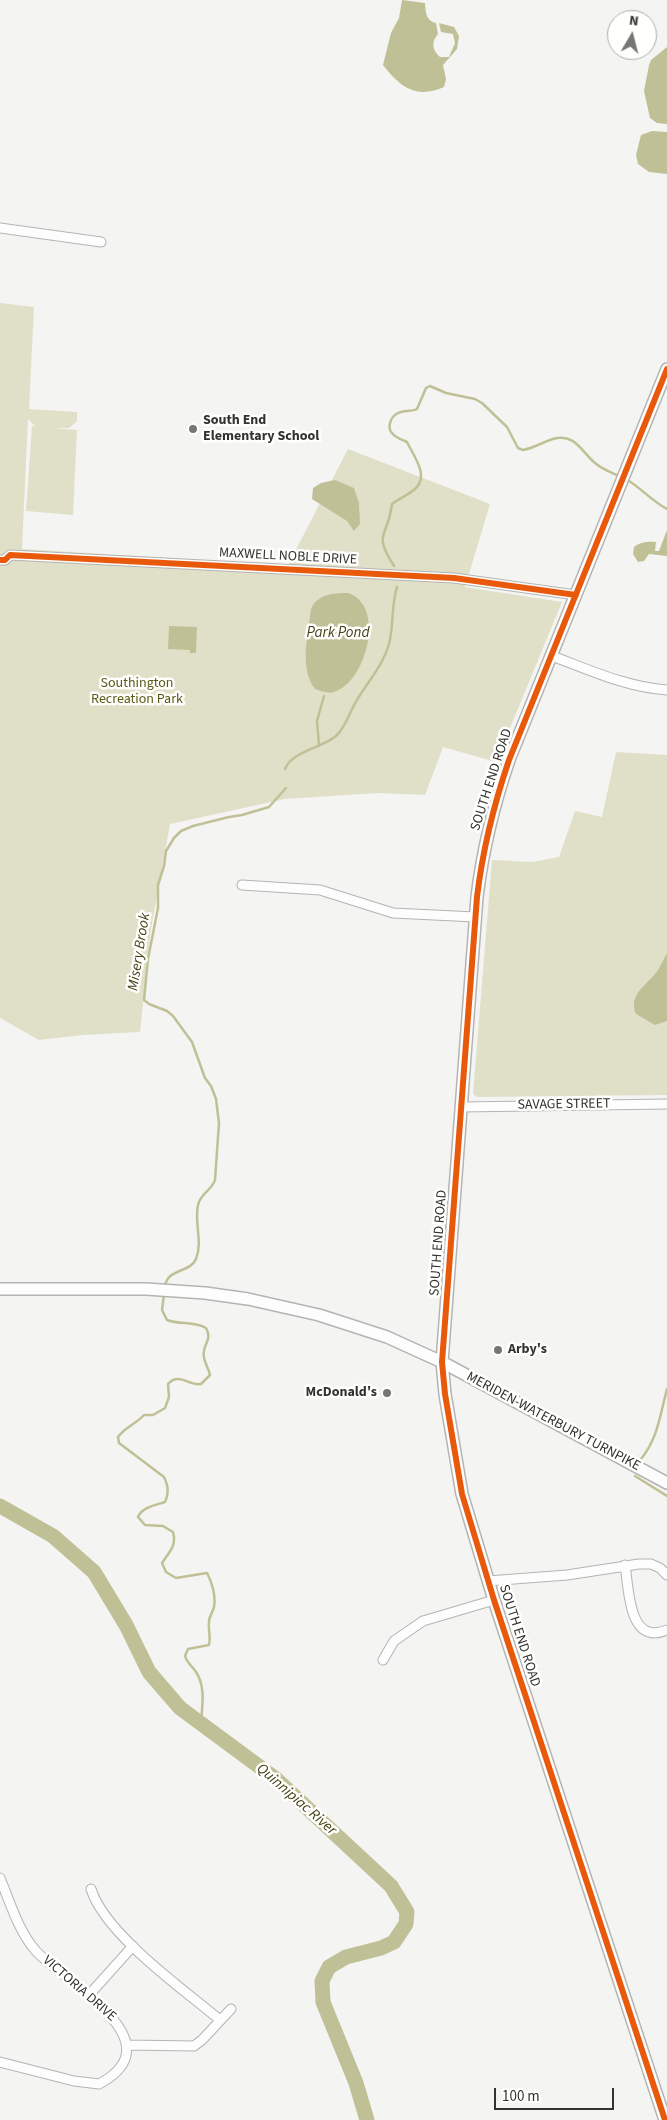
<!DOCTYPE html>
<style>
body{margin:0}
#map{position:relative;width:667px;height:2120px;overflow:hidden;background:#f4f4f2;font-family:"Source Sans 3",sans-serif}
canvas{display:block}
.north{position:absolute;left:607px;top:10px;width:50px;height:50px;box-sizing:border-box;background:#fffffe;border:1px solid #adadac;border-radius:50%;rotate:8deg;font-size:14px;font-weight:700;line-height:20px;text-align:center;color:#323230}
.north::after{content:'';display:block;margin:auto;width:18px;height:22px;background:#767674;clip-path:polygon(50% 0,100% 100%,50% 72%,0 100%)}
.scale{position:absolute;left:494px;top:2088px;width:120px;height:22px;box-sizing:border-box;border:2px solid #323230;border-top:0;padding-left:6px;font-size:15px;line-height:18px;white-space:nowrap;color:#323230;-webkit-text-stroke:4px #fffffe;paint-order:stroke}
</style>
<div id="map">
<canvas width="667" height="2120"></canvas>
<div class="north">N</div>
<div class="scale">100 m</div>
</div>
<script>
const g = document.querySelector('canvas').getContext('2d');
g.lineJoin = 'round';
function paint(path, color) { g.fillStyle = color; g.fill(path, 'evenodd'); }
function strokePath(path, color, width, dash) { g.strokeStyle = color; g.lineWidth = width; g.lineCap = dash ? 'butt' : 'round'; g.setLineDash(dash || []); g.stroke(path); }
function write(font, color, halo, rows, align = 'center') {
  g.font = font + ' "Source Sans 3",sans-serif'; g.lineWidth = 5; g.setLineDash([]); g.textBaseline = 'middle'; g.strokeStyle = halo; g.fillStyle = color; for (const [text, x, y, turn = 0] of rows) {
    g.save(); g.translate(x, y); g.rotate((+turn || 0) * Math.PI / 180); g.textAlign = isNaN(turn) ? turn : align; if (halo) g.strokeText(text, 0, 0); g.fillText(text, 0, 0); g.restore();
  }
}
paint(new Path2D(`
 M0 303 34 307 29 409 77 412V421L69 428H53L77 430 73 515 26 511 32 426H35L28 419 22 549 288 565 348 449 490 504 465 587 562 602 496 762 443 747 425 795 378 793 285 799 170 824 151 929 140 1032 83 1035 39 1040 0 1018Z
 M616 752 667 755V1095L477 1097 473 1094 492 860 532 862 559 857 575 811 602 817Z`), '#e0e0c9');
paint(new Path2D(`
 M402 0 425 3C426 12 425 20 436 23L438 34C431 42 432 50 440 57H449L455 43 453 34 441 32 439 23 454 27 459 36 457 49 443 65 446 79 444 87C416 99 401 88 383 65L391 33 399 18Z
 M667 47V124L657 123 650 118 644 91 649 65 651 60Z
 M652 131 667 132V174L649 172 638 164 636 155 641 135Z
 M335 480 354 488 359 503 360 524 354 531 347 521 312 499 313 488 321 483Z
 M667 530V556L649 554 644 561 638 562 633 554 634 547C639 542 649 541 656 542L655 551H659Z
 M348 593C386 605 367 682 334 692 329 694 321 691 315 689 299 668 308 634 311 609 317 594 334 593 348 593Z
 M169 626 197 627 196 653H190V650L168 649Z
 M667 953V1021L655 1025 636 1014C628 996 645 986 655 974 660 968 663 960 667 953Z`), '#c0c097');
strokePath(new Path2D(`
 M626 479C641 488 652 501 667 509
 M394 566C372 531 388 539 392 504 399 499 408 495 415 489 430 476 413 455 407 442 398 438 387 434 390 423 391 419 394 415 398 413 404 410 411 412 417 409L426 388 430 386 446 393 475 399 482 403 507 427 518 448 523 450C534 448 543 442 553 439 575 433 581 451 595 463 602 469 610 472 619 476
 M319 746 317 721 324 696
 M285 769C292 751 322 748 336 736 347 726 349 712 357 700 368 681 383 666 389 644 394 625 391 606 397 587
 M165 1286C168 1268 190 1273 196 1259 203 1242 194 1223 198 1205 200 1194 212 1190 215 1180L219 1123 216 1099 211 1086 205 1078 192 1042 173 1016 167 1011 149 1004 144 1000 148 959 158 908V885L164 866 166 851 174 838 181 831 193 826 229 817 242 815 269 807 286 788
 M164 1294 162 1310 167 1320C180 1325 194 1321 206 1328 212 1339 205 1342 204 1351 202 1360 208 1366 210 1375L201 1384C189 1386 179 1372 168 1384L169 1397 165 1408 153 1415H144C136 1424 125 1427 118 1437L119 1443 164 1477C168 1485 169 1494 165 1502 156 1505 142 1507 138 1517L145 1525 163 1526 173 1532C177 1546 169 1552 162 1563L166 1572 176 1578 207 1573C212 1582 216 1596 214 1607 213 1612 209 1616 209 1622 208 1630 211 1637 209 1645L188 1649 185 1656C187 1664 192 1665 196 1672 206 1687 202 1706 201 1723
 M641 1459C658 1438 660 1415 667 1389
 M635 1476 667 1496`), '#c0c097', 2.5);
strokePath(new Path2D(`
 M0 1506 53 1536 94 1572 126 1625 149 1672 180 1708 276 1779 391 1886 407 1912 406 1924 394 1942 381 1948 346 1957 329 1967 322 1981 323 2002 356 2083 367 2120`), '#c0c097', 15);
const street = new Path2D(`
 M0 228 101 242
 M0 560H5L10 555 454 578 576 595
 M552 656C590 670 626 687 667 690
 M242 885 320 890 393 913 475 917
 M461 1107 667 1104
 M625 1565C629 1589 628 1646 667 1630
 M488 1581 567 1575 639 1564H651L660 1568 667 1575
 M383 1660 394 1641 423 1621 494 1600
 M0 1878C10 1902 18 1930 35 1950 63 1982 179 2041 99 2084L74 2081 0 2062
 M91 1889C105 1934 183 1989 220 2020
 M88 1996 133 1946
 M127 2045 194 2046 202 2040 231 2009`);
const secondary = new Path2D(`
 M0 1289H146L205 1293 248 1299 319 1315 387 1337 442 1362 667 1483
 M665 2120 494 1600 462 1494 445 1394 442 1362 477 897C483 847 493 807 509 760L667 369`);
strokePath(street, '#b4b4b3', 11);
strokePath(secondary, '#b4b4b3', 14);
strokePath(street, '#fdfdfd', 9);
strokePath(secondary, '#fdfdfd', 11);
strokePath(new Path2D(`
 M0 560H5L10 555 454 578 576 595
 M665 2120 494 1600 462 1494 445 1394 442 1362 477 897C483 847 493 807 509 760L667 369`), '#e8590c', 6);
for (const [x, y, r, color] of [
 [193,429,5,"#767674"],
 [498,1350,5,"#767674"],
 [387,1393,5,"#767674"]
]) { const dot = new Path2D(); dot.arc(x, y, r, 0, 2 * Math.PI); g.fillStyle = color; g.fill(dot); strokePath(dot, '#fffffe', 2); }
write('bold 14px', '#323230', '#fffffe', [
 ["South End",203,421],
 ["Elementary School",203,437],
 ["Arby's",508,1350],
 ["McDonald's",377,1393,"right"]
], 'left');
write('14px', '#323230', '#fffffe', [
 ["MAXWELL NOBLE DRIVE",288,557,3],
 ["SOUTH END ROAD",492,780,-72],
 ["SAVAGE STREET",564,1105,-1],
 ["SOUTH END ROAD",439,1243,-86],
 ["MERIDEN-WATERBURY TURNPIKE",553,1422,28],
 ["SOUTH END ROAD",519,1636,72],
 ["VICTORIA DRIVE",79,1989,41]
]);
write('14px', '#5b5916', '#fffffe', [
 ["Southington",137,684],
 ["Recreation Park",137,700]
]);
write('italic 15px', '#444316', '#fffffe', [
 ["Park Pond",338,634],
 ["Misery Brook",140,952,-81],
 ["Quinnipiac River",296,1800,41]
]);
</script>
